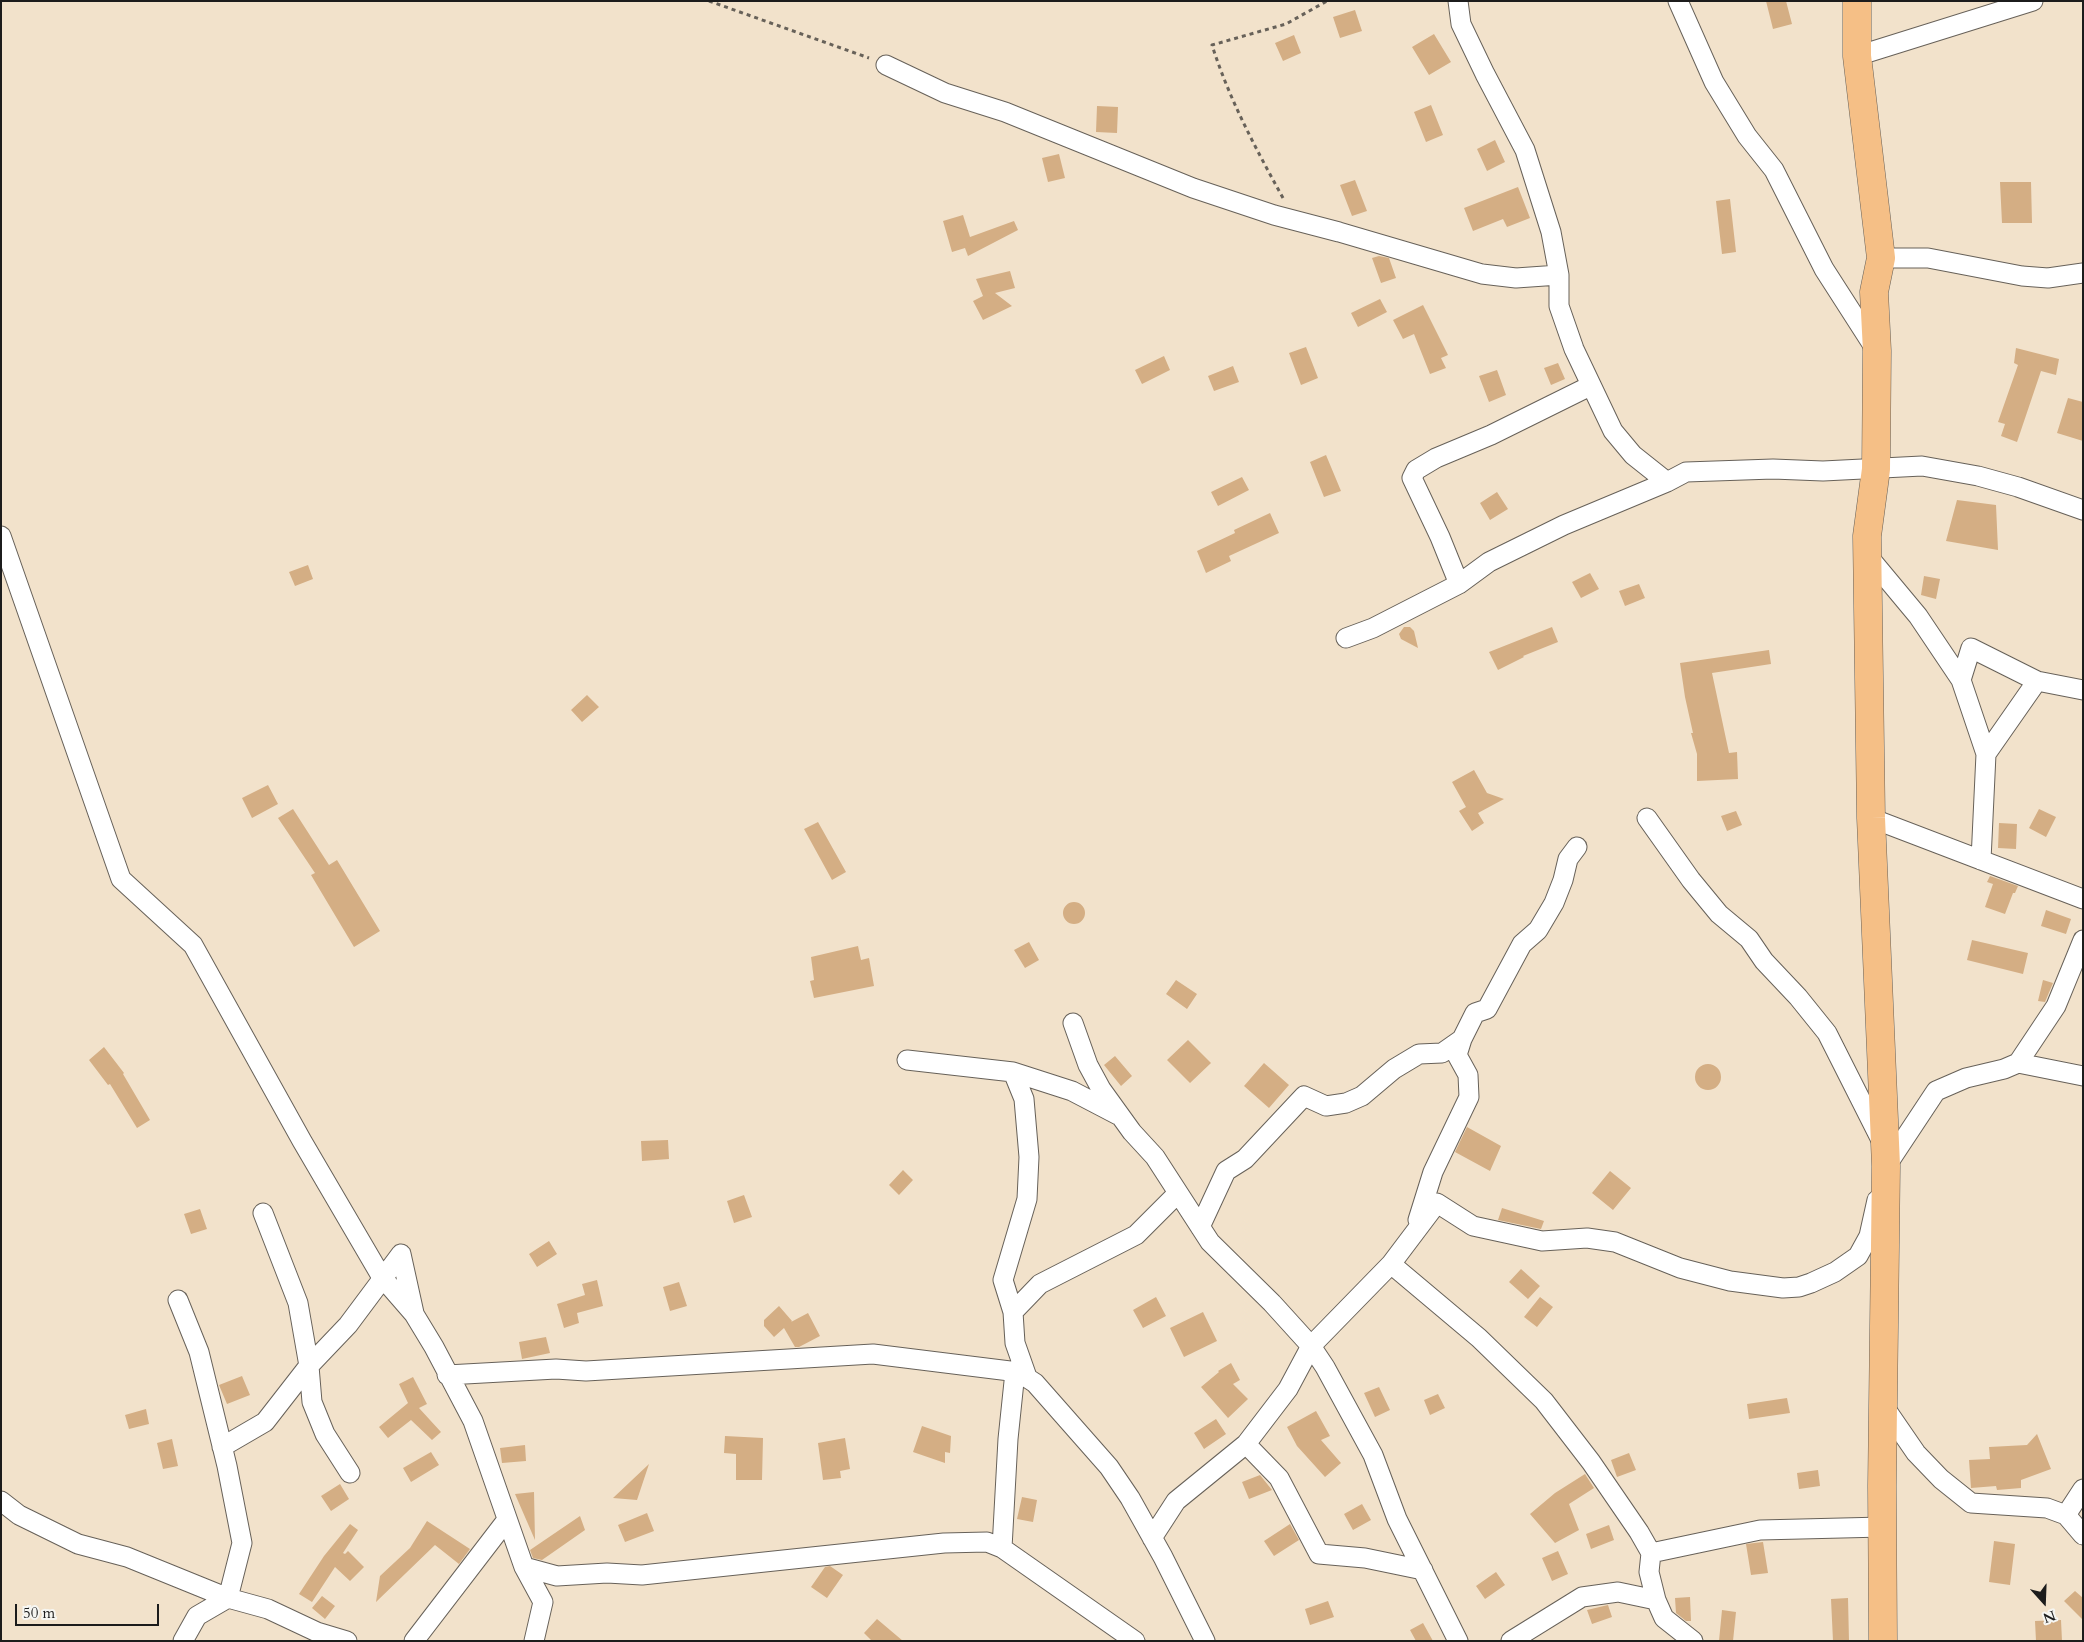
<!DOCTYPE html>
<style>
body{margin:0}
#map{position:relative;width:2084px;height:1642px;overflow:hidden;background:#f2e2cb;font-family:Cardo,serif}
canvas{display:block}
.frame{position:absolute;inset:0;border:2px solid #1c1c1c;pointer-events:none}
.north{position:absolute;left:2019px;top:1577px;width:50px;height:50px;-webkit-text-stroke:4px #f6f6f2;paint-order:stroke;rotate:160deg;font-size:14px;font-weight:700;line-height:20px;text-align:center;color:#1c1c1c}
.north::after{content:'';display:block;margin:auto;width:18px;height:22px;background:#1c1c1c;clip-path:polygon(50% 0,100% 100%,50% 72%,0 100%)}
.scale{position:absolute;left:15px;top:1604px;width:144px;height:22px;box-sizing:border-box;border:2px solid #1c1c1c;border-top:0;padding-left:6px;font-size:15px;line-height:18px;white-space:nowrap;color:#1c1c1c;-webkit-text-stroke:4px #f6f6f2;paint-order:stroke}
</style>
<div id="map">
<canvas width="2084" height="1642"></canvas>
<div class="frame"></div>
<div class="north">N</div>
<div class="scale">50 m</div>
</div>
<script>
const g = document.querySelector('canvas').getContext('2d');
g.lineJoin = 'round';
function paint(path, color) { g.fillStyle = color; g.fill(path, 'evenodd'); }
function strokePath(path, color, width, dash) { g.strokeStyle = color; g.lineWidth = width; g.lineCap = dash ? 'butt' : 'round'; g.setLineDash(dash || []); g.stroke(path); }
paint(new Path2D(`
 M1766 1H1786L1792 24 1773 29Z
 M1355 10 1362 31 1340 38 1333 17Z
 M1434 34 1451 62 1429 75 1412 47Z
 M1294 35 1301 53 1283 61 1275 43Z
 M1431 105 1443 135 1426 142 1414 112Z
 M1097 106 1118 107 1117 133 1096 132Z
 M1495 140 1505 162 1487 171 1477 149Z
 M1059 154 1065 178 1048 182 1042 158Z
 M1355 180 1367 211 1352 216 1340 185Z
 M2000 182H2031L2032 223H2002Z
 M1518 187 1530 218 1507 227 1503 219 1473 231 1464 208Z
 M1730 199 1736 252 1722 254 1716 201Z
 M963 215 970 237 1014 221 1018 230 968 256 965 248 952 252 943 221Z
 M1379 256 1389 258 1396 278 1381 283 1372 258Z
 M1010 271 1015 288 995 293 1012 306 983 320 973 301 983 296 976 279Z
 M1380 299 1387 312 1358 327 1351 313Z
 M1423 305 1448 355 1441 358 1446 368 1430 374 1414 334 1403 339 1393 320Z
 M1306 347 1318 378 1301 385 1289 353Z
 M2016 348 2059 359 2056 375 2041 371 2017 442 2001 436 2005 424 1998 422 2018 365 2014 363Z
 M1164 356 1170 370 1142 384 1135 370Z
 M1558 363 1565 379 1551 385 1544 368Z
 M1233 366 1239 382 1214 391 1208 376Z
 M1497 370 1506 395 1489 402 1479 376Z
 M2068 398 2083 402V441L2057 433Z
 M1326 455 1341 491 1324 497 1310 462Z
 M1242 477 1249 490 1218 506 1211 492Z
 M1497 492 1508 509 1490 520 1480 503Z
 M1957 500 1996 505 1998 550 1946 541Z
 M1270 513 1279 533 1229 556 1231 561 1206 573 1197 551 1235 533 1234 530Z
 M308 565 313 579 295 586 289 572Z
 M1590 573 1599 589 1581 598 1572 582Z
 M1924 576 1940 579 1936 599 1921 595Z
 M1639 584 1645 598 1625 606 1619 591Z
 M1404 627H1410L1414 631 1418 648 1401 639 1399 634Z
 M1552 627 1558 642 1523 656 1524 657 1498 670 1489 652Z
 M1769 650 1771 664 1712 673 1729 753 1737 752 1738 779 1697 781V754L1691 733H1693L1685 697 1680 663Z
 M587 695 599 707 582 722 571 710Z
 M1474 770 1487 793 1504 799 1478 813 1484 823 1472 831 1459 811 1466 807 1452 782Z
 M268 785 278 804 252 818 242 798Z
 M293 809 329 865 337 860 380 931 354 947 311 875 315 873 278 818Z
 M2039 809 2056 817 2046 837 2029 828Z
 M1736 811 1742 825 1727 831 1721 816Z
 M818 822 846 872 832 880 804 829Z
 M1999 823 2017 824 2016 849 1998 848Z
 M1990 876 2018 886 2015 893H2013L2005 914 1985 907 1993 884 1987 882Z
 M1063 913a11 11 0 1 1 22 0a11 11 0 1 1-22 0Z
 M2046 910 2071 919 2066 934 2041 926Z
 M1972 940 2028 953 2023 974 1967 960Z
 M1029 942 1039 960 1025 968 1014 950Z
 M858 946 861 960 869 958 874 986 814 998 810 981 814 980 811 957Z
 M1176 980 1197 994 1187 1009 1166 994Z
 M2043 980 2053 983 2045 1002 2038 1001Z
 M1188 1040 1211 1063 1190 1083 1167 1060Z
 M104 1047 124 1073 123 1074 150 1120 137 1128 110 1084 108 1085 89 1060Z
 M1115 1056 1132 1076 1121 1086 1104 1065Z
 M1264 1063 1289 1085 1269 1108 1244 1086Z
 M1695 1077a13 13 0 1 1 26 0a13 13 0 1 1-26 0Z
 M1467 1127 1501 1146 1490 1171 1455 1152Z
 M668 1140 669 1159 642 1161 641 1141Z
 M903 1170 913 1180 899 1195 889 1185Z
 M1610 1171 1631 1188 1613 1210 1592 1193Z
 M744 1195 752 1217 734 1223 727 1201Z
 M1502 1208 1544 1221 1541 1229 1498 1220Z
 M200 1209 207 1229 191 1234 184 1214Z
 M549 1241 557 1254 537 1267 529 1254Z
 M1521 1269 1540 1286 1528 1299 1509 1282Z
 M597 1280 603 1306 577 1313 579 1323 564 1328 557 1304 585 1295 582 1284Z
 M679 1282 687 1306 670 1311 663 1287Z
 M1156 1297 1166 1316 1143 1328 1133 1310Z
 M1540 1297 1553 1307 1537 1327 1524 1317Z
 M779 1306 792 1321 791 1322 808 1313 820 1336 799 1347H795L784 1328 774 1337 764 1326V1320Z
 M1203 1312 1217 1341 1184 1357 1170 1328Z
 M546 1337 550 1353 522 1359 519 1342Z
 M1231 1363 1240 1380 1233 1384 1248 1399 1228 1418 1201 1387 1219 1372 1218 1371Z
 M242 1376 250 1395 227 1404 219 1385Z
 M413 1377 427 1404 419 1408 441 1432 432 1440 411 1420 388 1438 379 1427 408 1403 399 1384Z
 M1379 1387 1390 1410 1375 1417 1364 1393Z
 M1438 1394 1445 1408 1430 1415 1424 1400Z
 M1787 1398 1790 1413 1749 1419 1747 1404Z
 M146 1409 149 1424 129 1429 125 1415Z
 M1316 1411 1330 1436 1321 1440 1341 1463 1325 1477 1297 1446 1287 1427Z
 M1216 1419 1226 1434 1204 1449 1194 1433Z
 M922 1426 951 1436 950 1453 945 1452V1463L913 1452Z
 M2037 1434 2051 1469 2021 1480V1488L1997 1490 1996 1486 1971 1488 1969 1460 1990 1459 1989 1447 2027 1445Z
 M725 1436 763 1438 762 1480H736V1454L724 1453Z
 M845 1438 850 1469 840 1471 841 1478 823 1480 818 1443Z
 M172 1439 178 1466 163 1469 157 1443Z
 M525 1445 526 1461 502 1463 500 1448Z
 M431 1452 439 1465 411 1482 403 1468Z
 M1629 1453 1636 1470 1617 1477 1611 1460Z
 M649 1464 637 1500 613 1498Z
 M1818 1470 1820 1486 1799 1489 1797 1473Z
 M1585 1474 1594 1488 1569 1504 1579 1530 1555 1543 1530 1514 1555 1493Z
 M1260 1475 1272 1490 1249 1499 1242 1482Z
 M340 1484 349 1499 331 1511 321 1496Z
 M534 1492 535 1540 515 1494Z
 M1022 1497 1037 1500 1033 1522 1017 1519Z
 M1362 1504 1371 1520 1353 1530 1344 1514Z
 M647 1513 654 1531 625 1542 618 1525Z
 M580 1516 585 1530 542 1560 533 1558 530 1550Z
 M427 1521 470 1549 459 1564 435 1545 376 1602 380 1576 410 1548Z
 M350 1524 358 1530 343 1553 345 1554 348 1551 364 1567 350 1581 335 1567 312 1602 299 1594 324 1556Z
 M1290 1524 1299 1540 1274 1556 1264 1541Z
 M1609 1525 1614 1540 1591 1549 1586 1534Z
 M1994 1541 2015 1544 2010 1585 1989 1582Z
 M1763 1542 1768 1573 1751 1575 1746 1544Z
 M1558 1551 1568 1574 1552 1581 1542 1558Z
 M830 1566 843 1575 827 1598 811 1587 825 1567Z
 M1496 1572 1505 1585 1485 1599 1476 1586Z
 M2075 1591 2083 1598V1620L2064 1601Z
 M322 1596 335 1606 325 1619 312 1608Z
 M1690 1597 1691 1621H1686L1676 1613 1675 1598Z
 M1848 1598 1849 1641H1833L1831 1599Z
 M1328 1601 1334 1617 1310 1625 1305 1609Z
 M1608 1605 1612 1617 1592 1624 1587 1610Z
 M1722 1610 1736 1612 1733 1641H1719Z
 M877 1619 903 1641H872L864 1633Z
 M2061 1620 2062 1641H2036L2035 1621Z
 M1423 1623 1433 1641H1416L1410 1630Z`), '#d4ae84');
const minor = new Path2D(`
 M1458 1 1461 24 1485 74 1525 150 1551 232 1559 275V306L1574 349 1613 431 1633 455 1667 482
 M1678 1 1714 82 1747 136 1774 170 1824 269 1876 350
 M1857 56 2033 1
 M886 65 945 93 1005 112 1193 188 1274 215 1339 232 1482 274 1516 278 1559 275
 M1881 258H1928L2022 276 2048 278 2083 273
 M1 536 121 879 193 945 302 1141 381 1276 414 1314 434 1347 473 1421 524 1567 543 1602 534 1641
 M1868 556 1918 616 1961 680 1986 754 1981 860
 M1459 584 1440 537 1412 478 1416 470 1436 458 1491 435 1590 386
 M1346 638 1373 628 1459 584 1489 562 1564 525 1667 482 1686 472 1773 469 1823 471 1922 466 1978 476 2018 487 2083 510
 M1961 680 1971 648 2037 681 2083 690
 M1986 754 2037 681
 M1647 818 1691 880 1719 914 1749 939 1764 961 1798 997 1827 1033 1881 1140
 M1871 818 2083 899
 M1073 1023 1088 1065 1101 1089 1132 1132 1155 1157 1210 1242 1272 1303 1311 1346 1325 1367 1373 1455 1397 1519 1458 1641
 M907 1060 1013 1072 1072 1091 1118 1115
 M2018 1063 2083 1076
 M1013 1072 1024 1099 1029 1157 1027 1199 1003 1280 1013 1312 1015 1343 1027 1377
 M1885 1168 1936 1091 1966 1078 2004 1069 2018 1063 2056 1006 2083 940
 M263 1213 298 1303 309 1366 312 1402 325 1434 350 1473
 M1418 1220 1433 1172 1469 1097 1468 1075 1457 1055 1462 1039 1475 1013 1487 1009 1522 944 1538 930 1554 903 1563 880 1568 859 1577 847
 M1200 1227 1226 1171 1245 1159 1304 1096 1326 1106 1346 1103 1362 1096 1394 1069 1419 1054 1442 1053 1462 1039
 M401 1254 414 1313
 M1391 1264 1479 1338 1544 1401 1591 1462 1639 1532 1651 1553 1649 1572 1656 1600 1664 1618 1693 1641
 M1013 1312 1040 1284 1136 1235 1178 1193
 M447 1375 556 1369 586 1371 873 1354 1018 1372 1035 1383 1109 1467 1130 1498 1163 1557 1205 1641
 M1883 1405 1916 1453 1941 1479 1971 1503 2047 1508 2066 1515 2083 1535
 M1246 1444 1279 1478 1319 1554 1365 1558 1423 1570
 M222 1447 265 1422 307 1368 348 1325 401 1254
 M1 1501 19 1515 78 1544 127 1557 228 1598 242 1543 227 1466 199 1352 178 1300
 M2066 1515 2083 1489
 M1152 1538 1176 1501 1246 1444 1288 1389 1311 1346 1391 1264 1437 1203 1473 1226 1542 1241 1587 1238 1615 1242 1680 1268 1730 1281 1783 1288 1799 1287 1811 1283 1835 1272 1858 1256 1869 1236 1877 1200
 M1002 1548 1008 1439 1015 1372
 M1651 1553 1760 1530 1883 1527
 M524 1567 557 1576 607 1573 642 1575 944 1543 987 1542 1002 1548 1135 1641
 M183 1641 197 1616 228 1598 268 1609 317 1632 347 1641
 M414 1641 506 1521
 M1511 1641 1582 1597 1618 1592 1656 1600`);
const primary = new Path2D(`
 M1857 1V56L1881 258 1874 292 1877 351 1876 469 1867 536 1871 818 1886 1166 1882 1486 1883 1641`);
strokePath(minor, '#676159', 21);
strokePath(primary, '#676159', 29);
strokePath(new Path2D(`
 M709 1 869 58
 M1283 198C1256 149 1229 99 1212 45L1286 24 1327 1`), '#676159', 3, [4, 4]);
strokePath(minor, '#fff', 19);
strokePath(primary, '#f5bf86', 28);
</script>
